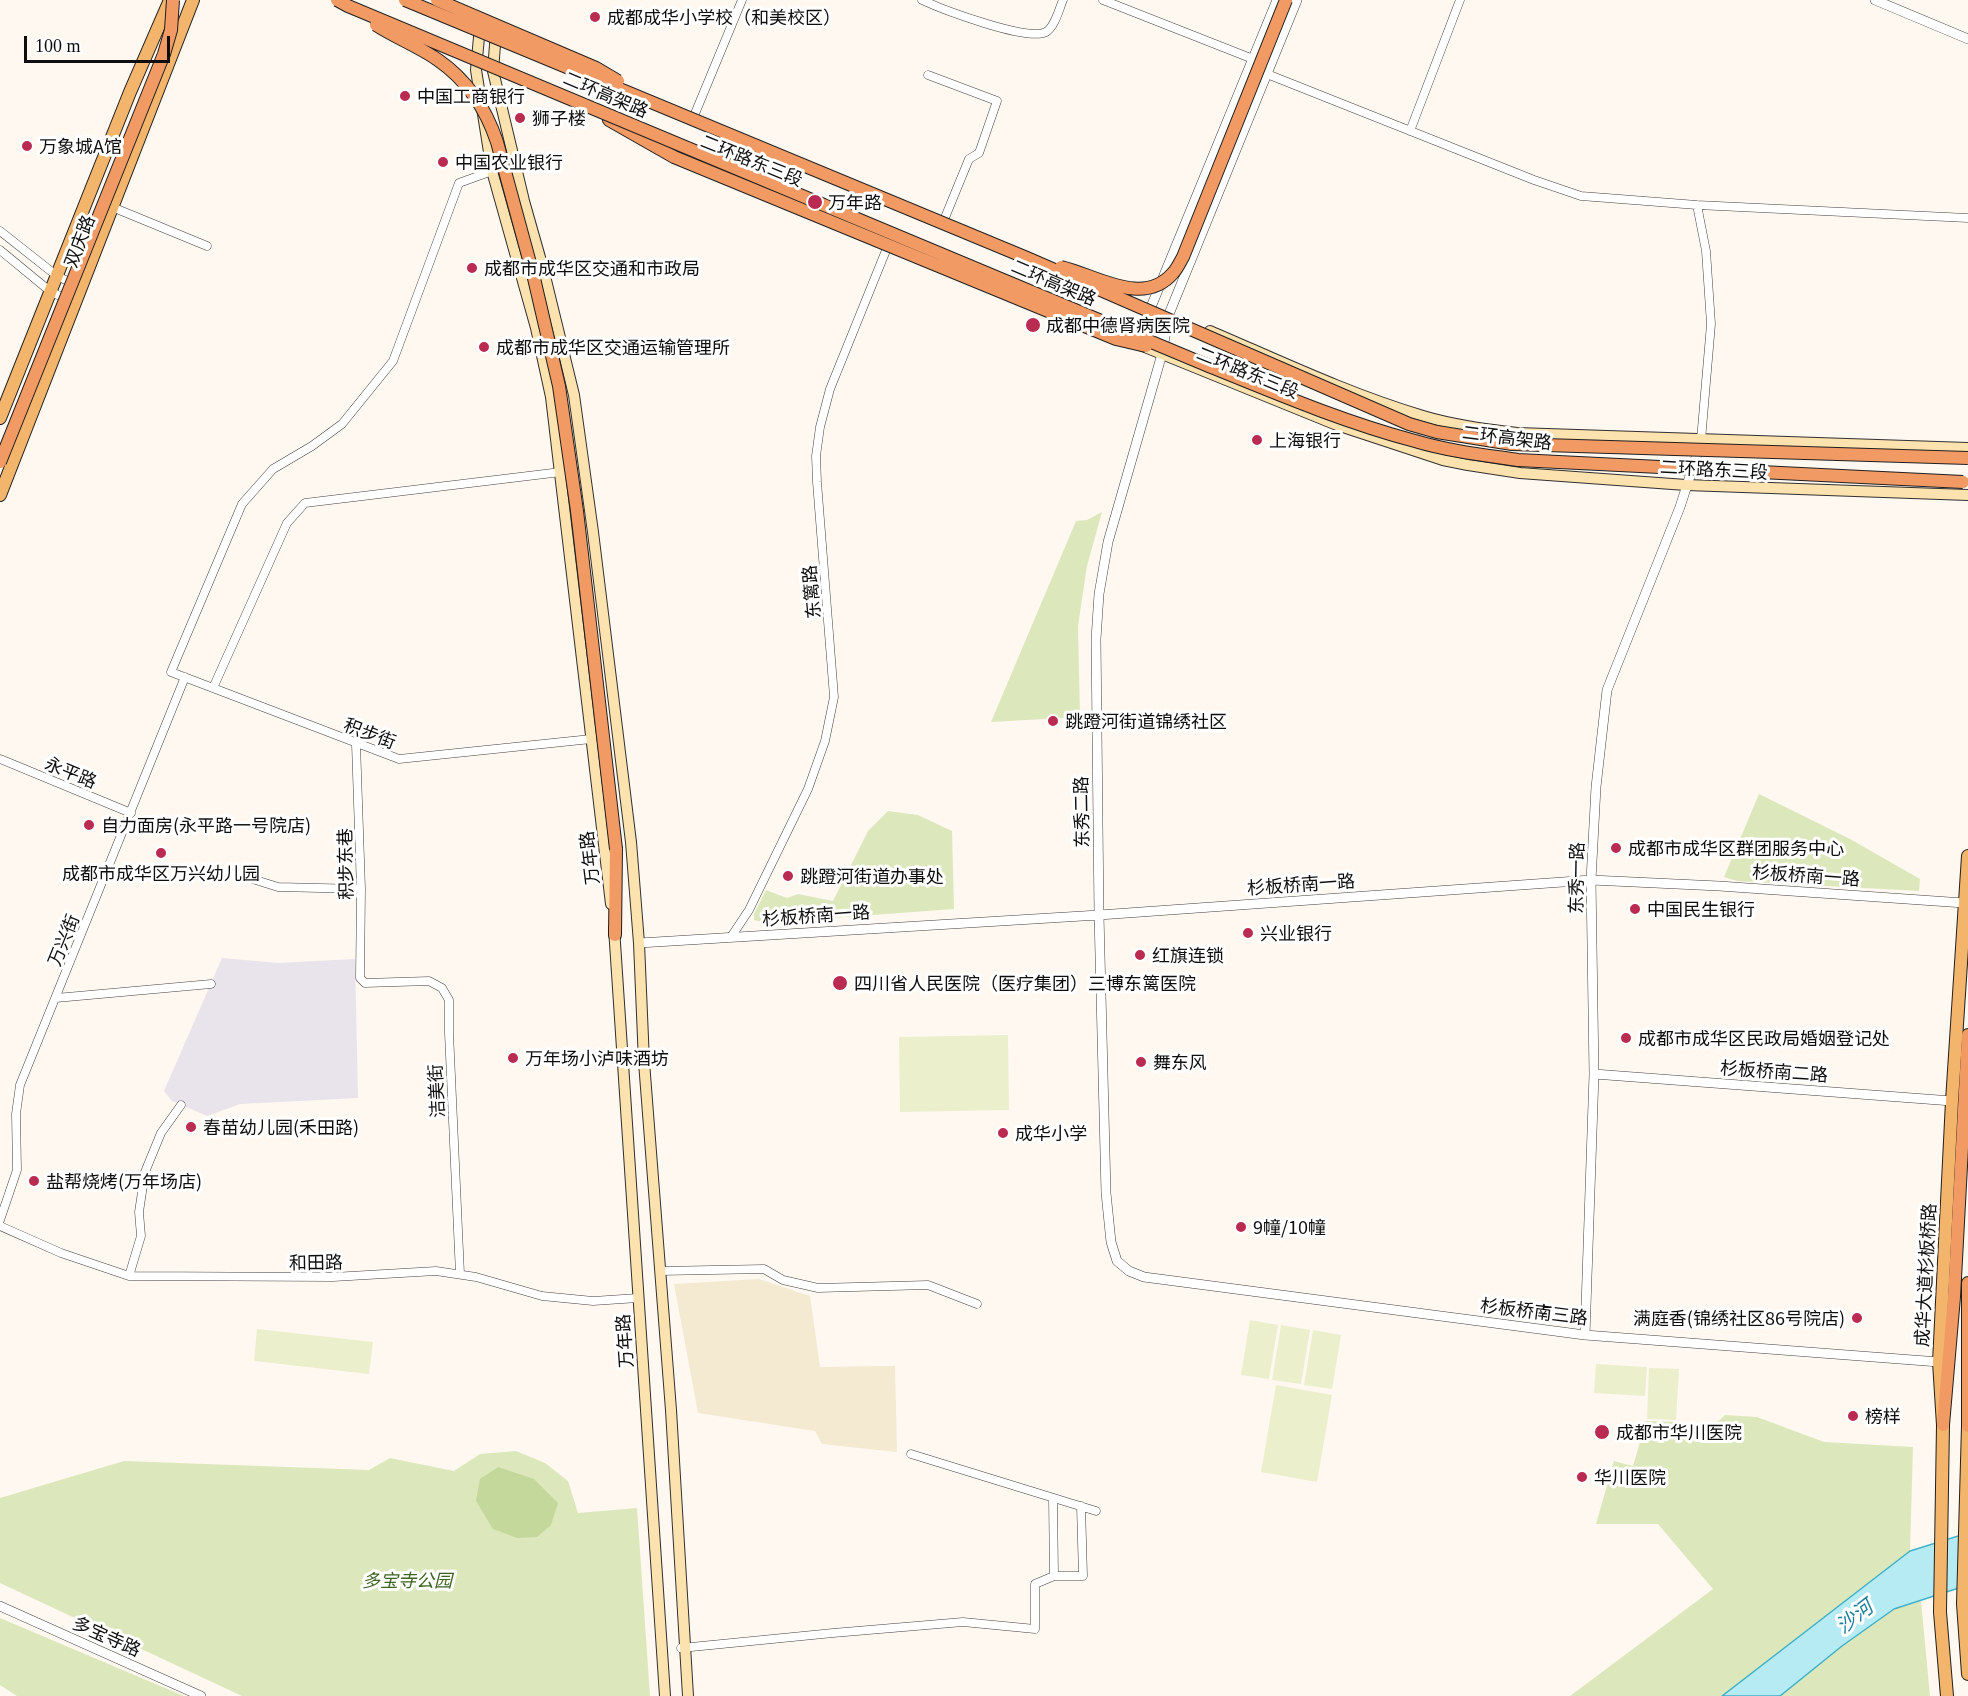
<!DOCTYPE html>
<meta charset="utf-8">
<style>
body{margin:0}
#map{position:relative;width:1968px;height:1696px;overflow:hidden;background:#fef8f0;font-family:Georgia,serif}
canvas{display:block}
.scale{position:absolute;left:24px;top:36px;width:146px;height:27px;box-sizing:border-box;border:3px solid #0e0e0e;border-top:0;padding-left:8px;font-size:18px;line-height:21px;white-space:nowrap;color:#0e0e0e;-webkit-text-stroke:4px #fff;paint-order:stroke}
</style>
<div id="map">
<canvas width="1968" height="1696"></canvas>
<div class="scale">100 m</div>
</div>
<script>
const g = document.querySelector('canvas').getContext('2d');
g.lineJoin = 'round';
function paint(path, color) { g.fillStyle = color; g.fill(path, 'evenodd'); }
function strokePath(path, color, width, dash) { g.strokeStyle = color; g.lineWidth = width; g.lineCap = dash ? 'butt' : 'round'; g.setLineDash(dash || []); g.stroke(path); }
function write(font, color, halo, rows, align = 'center') {
  g.font = font + ' Georgia,"Noto Sans SC",serif'; g.lineWidth = 6; g.setLineDash([]); g.textBaseline = 'middle'; g.strokeStyle = halo; g.fillStyle = color; for (const [text, x, y, turn = 0] of rows) {
    g.save(); g.translate(x, y); g.rotate((+turn || 0) * Math.PI / 180); g.textAlign = isNaN(turn) ? turn : align; if (halo) g.strokeText(text, 0, 0); g.fillText(text, 0, 0); g.restore();
  }
}
paint(new Path2D(`
 M222 958 278 963 355 959 358 1098 240 1104 207 1116 172 1101 164 1091Z`), '#e9e3ec');
paint(new Path2D(`
 M759 1279 810 1296 820 1367 895 1366 897 1452 822 1444 815 1431 698 1413 674 1284Z`), '#f4e9d1');
paint(new Path2D(`
 M1102 512 1087 566 1078 626 1080 717 991 722 1076 521 1087 520Z
 M1759 794 1850 839 1920 879 1919 891 1737 881 1724 877Z
 M888 811 918 815 952 831 954 909 765 923 754 920V914L766 890 787 898 798 894 833 901 868 831Z
 M1725 1415 1757 1417 1824 1442 1913 1447 1910 1551 1722 1696H1570L1713 1589 1658 1524H1596L1614 1461 1633 1466 1646 1421 1680 1422 1712 1427Z
 M516 1451 545 1463 568 1481 578 1513 637 1508 650 1696H242L0 1583V1498L124 1461 369 1470 390 1458 454 1471 480 1454Z
 M1921 1601 1930 1696H1780L1842 1646 1894 1609Z
 M0 1618 184 1696H17L0 1685Z`), '#dce8bb');
paint(new Path2D(`
 M498 1467 534 1479 558 1503 551 1525 537 1537 517 1538 493 1529 476 1501 480 1479Z`), '#c4d89b');
paint(new Path2D(`
 M1008 1035 1009 1110 900 1112 899 1037Z
 M1250 1320 1278 1325 1269 1379 1241 1375Z
 M1281 1325 1310 1330 1301 1384 1272 1380Z
 M257 1329 373 1342 369 1374 254 1361Z
 M1313 1330 1341 1335 1332 1389 1304 1385Z
 M1596 1364 1647 1367 1645 1396 1594 1393Z
 M1649 1368 1679 1369 1676 1420 1647 1419Z
 M1276 1385 1332 1395 1317 1482 1261 1472Z`), '#ebefcc');
const water = new Path2D(`
 M1968 1533V1585L1894 1609 1842 1646 1780 1696H1722L1910 1551Z`);
paint(water, '#b7ebf4');
strokePath(water, '#40b0c8', 1.5);
const minor = new Path2D(`
 M922 0C941 9 1028 42 1046 32 1055 27 1059 9 1063 0
 M1103 0 1253 59
 M1267 74 1534 180 1581 196 1697 205 1968 218
 M928 75 997 101 979 153 969 159 944 220
 M694 116 742 0
 M1410 131 1460 0
 M492 171 459 183 393 361 342 424 312 446 273 469 242 504 171 672 399 759 591 739
 M1697 205 1706 251 1711 324 1701 440
 M112 207 207 246
 M0 231 57 276 74 284
 M0 250 51 292 69 300
 M213 688 287 523 305 503 561 472
 M356 744 361 889 360 978 365 983 429 981 442 988 449 1000V1033L460 1274
 M0 759 131 813
 M246 877 278 887 361 889
 M731 937 749 910 808 789 825 741 834 697 817 482 816 456 820 427 830 389 889 243
 M56 998 211 984
 M0 1220 17 1170 16 1114 20 1085 185 677
 M0 1226 61 1253 129 1276 333 1277 436 1271 476 1277 542 1296 593 1301 638 1298
 M660 1271 764 1269 783 1280 818 1288 928 1285 977 1304
 M129 1276 141 1236 139 1212 145 1172 161 1133 181 1105
 M911 1454 1096 1511
 M1053 1498 1054 1576H1083L1081 1506
 M681 1648 833 1633 963 1622 1035 1629V1584L1054 1576`);
const tertiary = new Path2D(`
 M1297 0 1169 314 1162 354 1108 542 1099 594 1096 639 1099 915 1106 1193 1111 1242 1117 1261 1129 1271 1144 1277 1585 1335 1939 1362
 M1875 0 1968 39
 M1160 349 1151 307 1277 0
 M639 943 1099 915 1591 880 1719 886 1964 903
 M1594 1074 1952 1101
 M1585 1335 1594 1074 1591 880 1596 787 1607 690 1680 507 1700 445
 M0 1606 201 1696`);
const secondary = new Path2D(`
 M480 26 476 70 492 171 536 328 551 397 611 904
 M496 32 493 71 524 201 543 268 574 395 593 532 631 842 639 943 644 1062 671 1410 688 1696
 M1210 331C1280 361 1349 394 1423 416 1453 425 1485 429 1517 433L1968 448
 M1140 345 1337 425 1443 460 1468 465 1520 473 1686 485 1968 495
 M614 928 665 1696`);
const primary = new Path2D(`
 M0 418 130 92 170 0
 M0 495 193 0
 M1968 1426 1963 1604 1968 1674
 M1947 1696 1940 1612 1943 1425 1939 1362 1952 1101 1968 856`);
const trunk = new Path2D(`
 M609 120 674 157
 M615 935 616 849
 M1943 1425 1954 1297 1968 1035
 M1968 1426V1283`);
strokePath(minor, '#414141', 9);
strokePath(tertiary, '#414141', 10);
strokePath(secondary, '#303030', 12);
strokePath(primary, '#1f1f1f', 14);
strokePath(trunk, '#1f1f1f', 14);
strokePath(minor, '#fff', 8);
strokePath(tertiary, '#fff', 9);
strokePath(secondary, '#fce2ae', 10);
strokePath(primary, '#f3b46b', 12);
strokePath(trunk, '#f19a64', 12);
const trunkBridge = new Path2D(`
 M337 0 348 6 1204 364C1273 392 1343 422 1415 441 1448 451 1484 455 1518 460L1963 482
 M405 0 1027 258 1409 424 1437 432 1512 444 1968 458
 M437 0 596 68 618 81
 M376 25C396 38 418 46 438 60 467 80 486 109 497 142L533 274 559 386 577 511 616 849
 M674 157 1116 339 1146 346
 M1061 267C1096 275 1143 308 1173 273 1177 269 1180 262 1183 257L1286 0
 M0 462 164 54 171 30 173 0`);
strokePath(trunkBridge, '#1f1f1f', 14, []);
strokePath(trunkBridge, '#f19a64', 12);
for (const [x, y, r, color] of [
 [595,17,6,"#b92b51"],
 [405,96,6,"#b92b51"],
 [520,118,6,"#b92b51"],
 [27,146,6,"#b92b51"],
 [443,162,6,"#b92b51"],
 [815,202,8,"#b92b51"],
 [472,268,6,"#b92b51"],
 [1033,325,8,"#b92b51"],
 [484,347,6,"#b92b51"],
 [1257,440,6,"#b92b51"],
 [1053,721,6,"#b92b51"],
 [89,825,6,"#b92b51"],
 [1616,848,6,"#b92b51"],
 [161,853,6,"#b92b51"],
 [788,876,6,"#b92b51"],
 [1635,909,6,"#b92b51"],
 [1248,933,6,"#b92b51"],
 [1140,955,6,"#b92b51"],
 [840,983,8,"#b92b51"],
 [1626,1038,6,"#b92b51"],
 [513,1058,6,"#b92b51"],
 [1141,1062,6,"#b92b51"],
 [191,1127,6,"#b92b51"],
 [1003,1133,6,"#b92b51"],
 [34,1181,6,"#b92b51"],
 [1241,1227,6,"#b92b51"],
 [1857,1318,6,"#b92b51"],
 [1853,1416,6,"#b92b51"],
 [1602,1432,8,"#b92b51"],
 [1582,1477,6,"#b92b51"]
]) { const dot = new Path2D(); dot.arc(x, y, r, 0, 2 * Math.PI); g.fillStyle = color; g.fill(dot); strokePath(dot, '#fff', 2); }
write('18px', '#0e0e0e', '#fff', [
 ["成都成华小学校（和美校区）",607,17],
 ["中国工商银行",417,96],
 ["狮子楼",532,118],
 ["万象城A馆",39,146],
 ["中国农业银行",455,162],
 ["万年路",828,202],
 ["成都市成华区交通和市政局",484,268],
 ["成都中德肾病医院",1046,325],
 ["成都市成华区交通运输管理所",496,347],
 ["上海银行",1269,440],
 ["跳蹬河街道锦绣社区",1065,721],
 ["自力面房(永平路一号院店)",101,825],
 ["成都市成华区群团服务中心",1628,848],
 ["成都市成华区万兴幼儿园",161,873,"center"],
 ["跳蹬河街道办事处",800,876],
 ["中国民生银行",1647,909],
 ["兴业银行",1260,933],
 ["红旗连锁",1152,955],
 ["四川省人民医院（医疗集团）三博东篱医院",854,983],
 ["成都市成华区民政局婚姻登记处",1638,1038],
 ["万年场小泸味酒坊",525,1058],
 ["舞东风",1153,1062],
 ["春苗幼儿园(禾田路)",203,1127],
 ["成华小学",1015,1133],
 ["盐帮烧烤(万年场店)",46,1181],
 ["9幢/10幢",1253,1227],
 ["满庭香(锦绣社区86号院店)",1845,1318,"right"],
 ["榜样",1865,1416],
 ["成都市华川医院",1616,1432],
 ["华川医院",1594,1477]
], 'left');
write('18px', '#0e0e0e', '#fff', [
 ["二环高架路",606,94,23],
 ["二环路东三段",752,160,22],
 ["双庆路",79,241,-69],
 ["二环高架路",1054,282,23],
 ["二环路东三段",1248,372,22],
 ["二环高架路",1507,437,7],
 ["二环路东三段",1714,469,3],
 ["东篱路",811,592,-95],
 ["积步街",370,733,21],
 ["永平路",71,772,22],
 ["东秀二路",1081,812,-91],
 ["万年路",589,858,-97],
 ["积步东巷",345,864,-91],
 ["杉板桥南一路",1806,875,4],
 ["东秀一路",1576,878,-89],
 ["杉板桥南一路",1301,884,-4],
 ["杉板桥南一路",816,915,-4],
 ["万兴街",63,940,-68],
 ["杉板桥南二路",1774,1071,4],
 ["洁美街",436,1091,-93],
 ["和田路",316,1262,-1],
 ["成华大道杉板桥路",1925,1275,-87],
 ["杉板桥南三路",1534,1311,7],
 ["万年路",624,1341,-94],
 ["多宝寺路",107,1636,24]
]);
write('italic 18px', '#3d6421', '#fff', [
 ["多宝寺公园",407,1580]
]);
write('italic 20px', '#1c809c', '#fff', [
 ["沙河",1854,1616,-38]
]);
</script>
